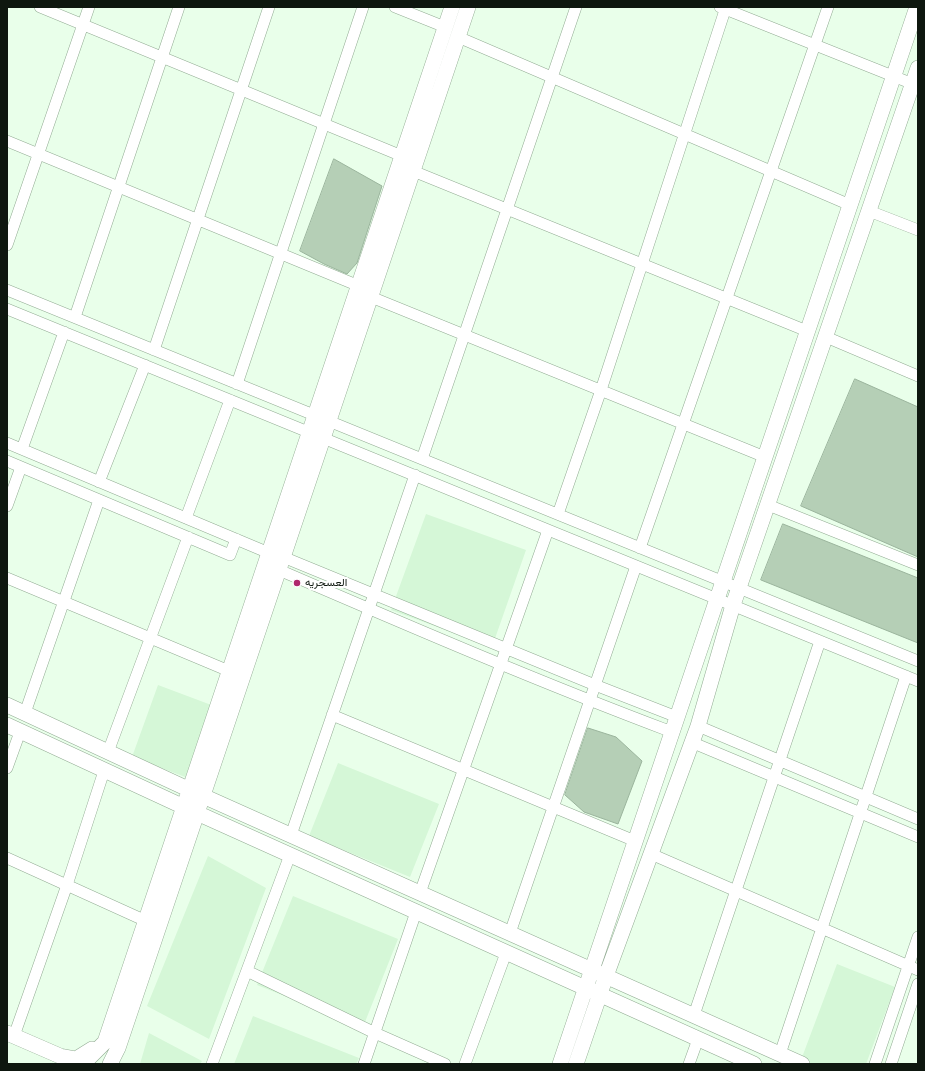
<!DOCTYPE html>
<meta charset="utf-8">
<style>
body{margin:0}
#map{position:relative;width:925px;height:1071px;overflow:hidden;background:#e9ffea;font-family:Inter,sans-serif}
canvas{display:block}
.frame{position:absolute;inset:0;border:8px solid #0e170f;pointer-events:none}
</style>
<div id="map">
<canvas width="925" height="1071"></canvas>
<div class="frame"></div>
</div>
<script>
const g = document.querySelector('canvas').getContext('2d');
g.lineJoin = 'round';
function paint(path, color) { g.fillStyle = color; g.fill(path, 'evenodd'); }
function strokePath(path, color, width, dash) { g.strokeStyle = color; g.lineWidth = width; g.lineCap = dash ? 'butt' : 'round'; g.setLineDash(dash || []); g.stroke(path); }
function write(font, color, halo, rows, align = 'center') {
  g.font = font + ' Inter,Vazirmatn,sans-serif'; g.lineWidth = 4; g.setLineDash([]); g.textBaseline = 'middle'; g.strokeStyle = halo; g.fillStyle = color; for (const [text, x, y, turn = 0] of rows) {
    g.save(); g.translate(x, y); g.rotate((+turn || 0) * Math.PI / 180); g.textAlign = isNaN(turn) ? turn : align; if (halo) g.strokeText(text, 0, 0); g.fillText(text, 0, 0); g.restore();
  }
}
paint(new Path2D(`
 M426 514 526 550 492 647 391 610Z
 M158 685 214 706 188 778 132 757Z
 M338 763 439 804 410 877 309 836Z
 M208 856 266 888 209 1039 147 1006Z
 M293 896 398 939 363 1027 257 985Z
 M837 964 895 987 866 1064H813L801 1060Z
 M253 1016 359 1058 356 1064H234Z
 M149 1033 202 1061 200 1064H140Z`), '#d5f7d7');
const building = new Path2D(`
 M334 159 382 186 357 263 347 274 324 264 300 251Z
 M855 379 918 407V557L801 506Z
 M783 524 918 578V643L761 580Z
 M588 728 616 737 642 761 618 824 584 812 565 795Z`);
paint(building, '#b5cfb6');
strokePath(building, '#9ab49c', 1);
const street = new Path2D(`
 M40 7 402 156
 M395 7 445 27
 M720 7 918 86
 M458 37 850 205
 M7 141 359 286
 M413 171 807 331
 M869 211 918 230
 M7 245 89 7
 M7 290 918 661
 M371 297 765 457
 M7 309 918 681
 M75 317 179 7
 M826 337 918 376
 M154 350 269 7
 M237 384 363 7
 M7 443 269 553
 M22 449 64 332
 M422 459 576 7
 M7 461 230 555 236 539
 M99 482 145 365
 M768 505 918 565
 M7 506 21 467
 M558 514 601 390 726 7
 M186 518 230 400
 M640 548 828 7
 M283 557 595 685 677 717
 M279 570C409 626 539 682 672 732
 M7 578 229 671
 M25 713 99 500
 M332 715 635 841
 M698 726 918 819
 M691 742 918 837
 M108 752 188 537
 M7 768 20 732
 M291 835 415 475
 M651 854 918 970
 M7 858 146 921
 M420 893 548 530
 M510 933 636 566
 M247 971 375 1033 445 1064
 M694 1015 820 641
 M14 1036 67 885 104 771
 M780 1054 906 676
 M212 1064 290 855
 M364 1064 416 912
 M465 1064 506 953
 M689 1064 698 1039
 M875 1064 918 937
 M891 1064 918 984`);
const secondary = new Path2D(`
 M7 705 203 796 802 1064
 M7 725 197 813 754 1064
 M7 1033 60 1056 76 1059 92 1049
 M83 1064 105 1042 452 7
 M110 1064 118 1048 468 7
 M560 1064 917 7
 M576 1064 606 976 698 726 733 605 918 68`);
strokePath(street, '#93ac94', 12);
strokePath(secondary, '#93ac94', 16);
strokePath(street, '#fff', 11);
strokePath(secondary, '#fff', 15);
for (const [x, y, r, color] of [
 [297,583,4,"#af286d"]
]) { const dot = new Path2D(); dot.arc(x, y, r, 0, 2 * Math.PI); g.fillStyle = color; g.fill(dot); strokePath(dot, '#fff', 1.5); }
write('11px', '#0e170f', '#fff', [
 ["العسجريه",305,583]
], 'left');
</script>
